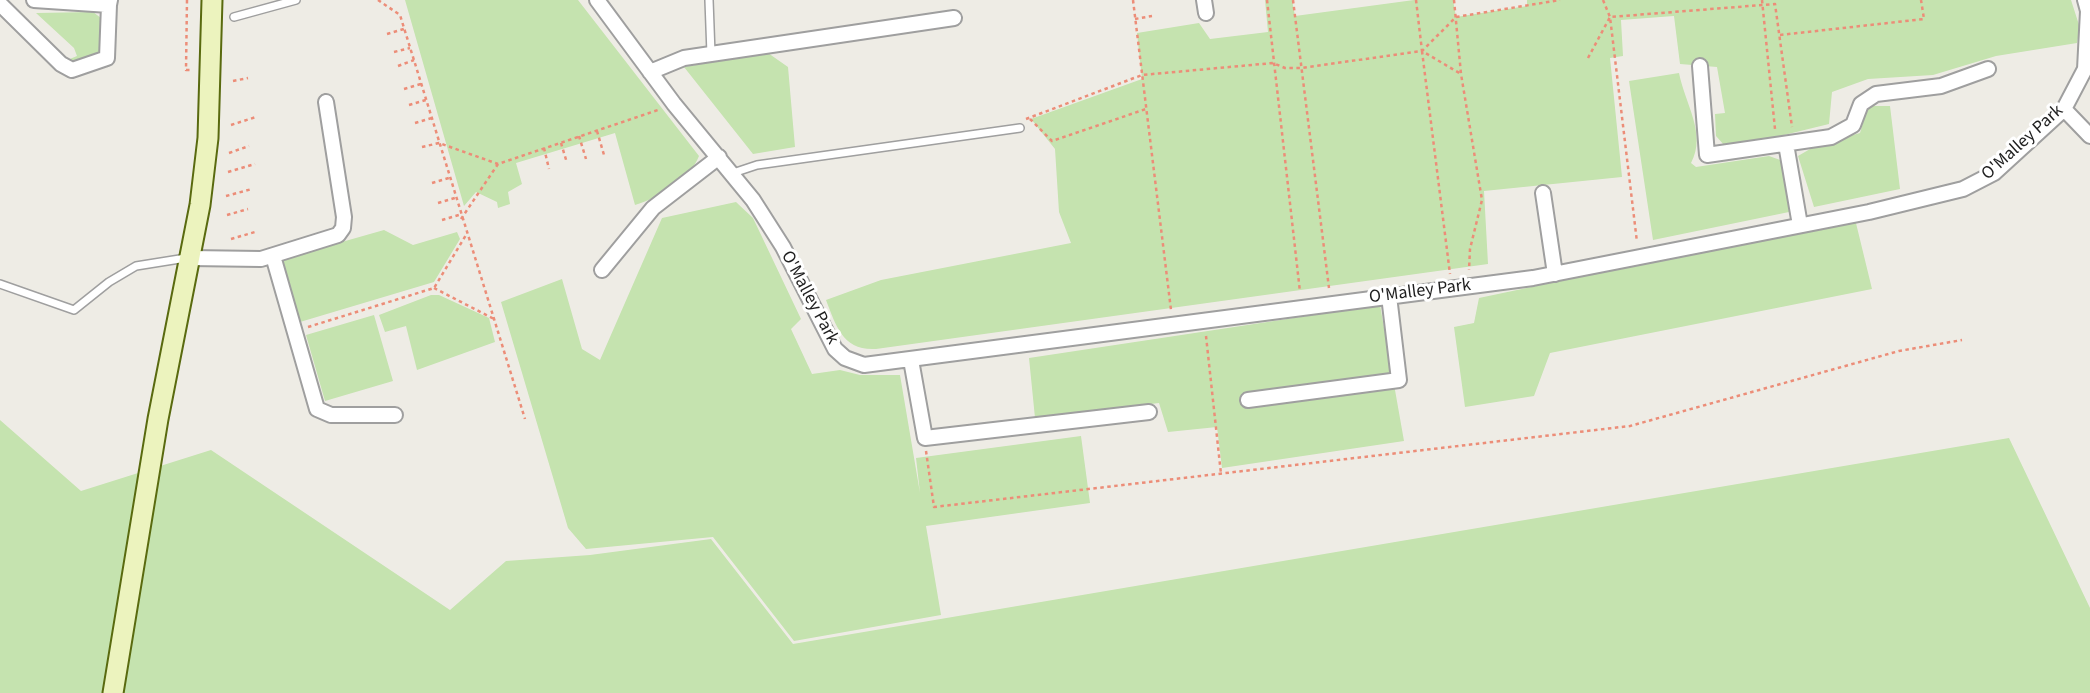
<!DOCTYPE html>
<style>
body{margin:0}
canvas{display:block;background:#eeece5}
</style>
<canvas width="2090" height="693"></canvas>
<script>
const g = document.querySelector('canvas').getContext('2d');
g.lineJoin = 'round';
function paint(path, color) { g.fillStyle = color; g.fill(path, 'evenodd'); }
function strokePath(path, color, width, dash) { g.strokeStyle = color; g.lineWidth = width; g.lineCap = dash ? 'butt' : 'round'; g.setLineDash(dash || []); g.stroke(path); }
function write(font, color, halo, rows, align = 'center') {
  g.font = font + ' "Source Sans 3",sans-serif'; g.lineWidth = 6; g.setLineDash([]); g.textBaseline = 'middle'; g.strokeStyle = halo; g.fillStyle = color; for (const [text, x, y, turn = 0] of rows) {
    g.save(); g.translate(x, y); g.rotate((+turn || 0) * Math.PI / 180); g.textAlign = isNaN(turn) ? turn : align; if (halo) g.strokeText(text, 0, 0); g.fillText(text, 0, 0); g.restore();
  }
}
paint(new Path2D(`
 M405 0H578L699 156C690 179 659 198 635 205L615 133 516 163 522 184 508 192 510 204 498 208 497 202 476 192 464 206Z
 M1265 0H1292L1295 16 1414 0H1453L1456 17 1527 6V0H2071L2080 28 2077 43 1996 56 1933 75 1868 79 1832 92 1829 124 1735 147 1724 145 1716 136 1715 114 1725 113 1717 67 1680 64 1674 16 1621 20 1623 56 1610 58 1622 177 1484 191 1488 264 876 349C843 351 836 326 826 300L881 280 1071 243 1059 212 1055 149 1031 119 1142 79 1137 33 1199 23 1210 39 1268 32Z
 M93 12 101 18 100 51 75 64 65 61 77 56 74 48 36 13Z
 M768 53 788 67 795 147 753 154 684 67Z
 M1679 73C1685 104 1707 134 1691 163L1696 167 1769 156 1783 161 1789 212 1653 240 1629 81Z
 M1868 106H1890L1900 189 1814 207 1798 156 1817 145 1860 133Z
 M736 202 753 218 801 319 791 329 812 374 840 370 860 375H900L920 493 916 458 1081 436 1090 503 926 526 941 615 794 641 713 537 586 549 568 528 501 302 562 279 582 349 600 360 662 218Z
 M1855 219 1872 289 1550 353 1534 396 1465 407 1454 327 1474 323 1479 298Z
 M384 230 413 245 457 232 460 239 434 282 300 322 282 259Z
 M431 295H439L489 318 495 342 417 370 406 326 385 332 379 315Z
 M1380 305 1404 441 1222 468 1217 427 1168 432 1159 403 1035 418 1029 358Z
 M374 315 393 381 325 401 306 335Z
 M0 420 81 491 211 450 450 610 506 561 590 555 711 539 793 644 2009 438 2090 608V693H0Z`), '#c5e3af');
const service = new Path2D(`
 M709 0 711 54
 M234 17 296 0
 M733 173 757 165 1020 128
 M0 284 74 310 109 282 136 266 186 258`);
const minor = new Path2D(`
 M34 0 109 5 110 0
 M597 0 674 104 753 200 783 247 835 349 845 358 864 365 1533 278 1869 212 1963 189 1994 173 2064 109 2085 69 2088 11 2085 0
 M1204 0 1206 13
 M0 4 61 64 72 70 107 58 109 5
 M1700 66 1707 155 1831 137 1853 125 1861 104 1876 94 1941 86 1988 69
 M650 72 684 58 954 18
 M2064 109 2090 136
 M1786 144 1800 225
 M1543 193 1555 274
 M273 256 317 409 331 415H395
 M190 258 261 259 338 235 343 228 344 217 326 102
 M602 270 653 208 719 157
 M911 360 925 438 1149 412
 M1248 400 1399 380 1389 296`);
const secondary = new Path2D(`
 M113 693 158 419 200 205 208 138 212 0`);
strokePath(service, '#9f9f9f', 10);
strokePath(minor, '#9f9f9f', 18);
strokePath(secondary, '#596a0f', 23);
strokePath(new Path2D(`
 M187 0 186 70H192
 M378 0 400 15 525 419
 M1133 0 1171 310
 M1267 0 1300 292
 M1293 0 1329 288
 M1416 0 1422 51 1461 74
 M1454 0 1461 74 1482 200 1470 249 1469 270
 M1603 0 1610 17 1637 242
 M1762 0 1775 129
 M1135 19 1152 16
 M387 34 404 29
 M1780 35 1924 19 1921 0
 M1422 51 1450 274
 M394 52 410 48
 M1588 58 1610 17 1775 4 1792 127
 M398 66 414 60
 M233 81 248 78
 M404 89 421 84
 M409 105 426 100
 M1026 119 1142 75 1273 63 1285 68H1301L1422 51 1456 17 1560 0
 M1030 119 1052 141 1146 109
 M415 123 432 118
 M231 125 256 117
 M597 131 604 155
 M579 136 586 159
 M561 143 567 163
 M422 147 439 143 498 164 658 110
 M544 148 549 169
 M229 153 249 146
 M228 172 255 164
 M432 183 449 178
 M226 196 252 189
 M438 203 455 198
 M227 215 248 209
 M461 219 498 164
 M442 220 459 215
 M231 239 255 232
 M434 288 496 320
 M308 327 434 288 466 235
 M1206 336 1221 474
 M926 451 934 507 1630 426 1899 351 1962 340`), '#ec8d78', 2.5, [3.5, 3.5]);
strokePath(service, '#fff', 7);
strokePath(minor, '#fff', 14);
strokePath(secondary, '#ecf3be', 19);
write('18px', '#1e1e1e', '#fff', [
 ["O'Malley Park",2023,143,-42],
 ["O'Malley Park",1420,292,-7],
 ["O'Malley Park",809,298,62]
]);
</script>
